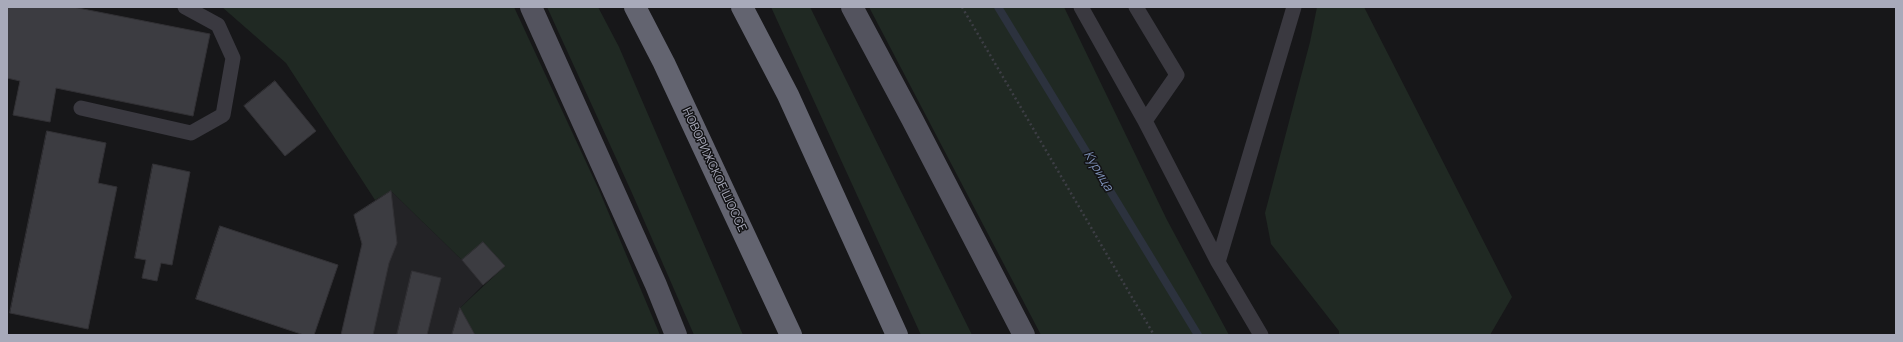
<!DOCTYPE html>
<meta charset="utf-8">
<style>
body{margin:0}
#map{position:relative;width:1903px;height:342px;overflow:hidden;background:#171719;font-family:Manrope,sans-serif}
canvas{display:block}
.frame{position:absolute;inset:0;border:8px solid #a8aaba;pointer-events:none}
</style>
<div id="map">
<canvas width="1903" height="342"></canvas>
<div class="frame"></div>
</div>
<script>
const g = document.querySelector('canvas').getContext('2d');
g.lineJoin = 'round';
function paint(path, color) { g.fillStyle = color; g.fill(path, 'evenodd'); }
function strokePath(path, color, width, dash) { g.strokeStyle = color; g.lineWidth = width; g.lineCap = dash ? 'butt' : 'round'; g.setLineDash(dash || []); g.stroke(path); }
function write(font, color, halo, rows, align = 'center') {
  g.font = font + ' Manrope,sans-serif'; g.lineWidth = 3; g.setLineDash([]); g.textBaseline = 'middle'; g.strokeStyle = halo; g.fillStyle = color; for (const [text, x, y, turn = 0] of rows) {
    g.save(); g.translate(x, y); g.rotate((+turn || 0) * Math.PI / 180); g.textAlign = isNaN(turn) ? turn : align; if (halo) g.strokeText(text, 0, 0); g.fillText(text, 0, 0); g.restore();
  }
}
paint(new Path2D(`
 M391 191 462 260 483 242 505 266 483 285 460 308 475 335H341L362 244 354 215Z`), '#232326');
paint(new Path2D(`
 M222 7H514L599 190 660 335H475L460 308 505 266 483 242 462 260 391 191 375 200 286 63Z
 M547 7H598L619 47 743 335H694L632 193Z
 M771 7H810L972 335H921Z
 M869 7H1064L1167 220 1229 335H1041Z
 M1317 7H1364L1512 297 1490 335H1339V331L1271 244 1265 213 1310 42Z`), '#202923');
strokePath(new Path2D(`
 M998 7 1198 335`), '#2c323e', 8);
const building = new Path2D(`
 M7 7H73L210 34 193 116 56 88 50 122 13 115 20 81 7 78Z
 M275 81 316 131 285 156 244 106Z
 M47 131 106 143 98 183 117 187 88 329 10 313Z
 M153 164 190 172 172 265 161 263 157 281 142 278 146 260 135 258Z
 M391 191 397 243 389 263 373 335H341L362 244 354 215Z
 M220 226 338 265 314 335H304L196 299Z
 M483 242 505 266 483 285 462 260Z
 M412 271 441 278 427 335H397Z
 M460 308 475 335H452Z`);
paint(building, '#3c3c41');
strokePath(building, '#323135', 1);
strokePath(new Path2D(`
 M962 7 1154 335`), '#3d3e45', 2.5, [2, 3]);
strokePath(new Path2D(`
 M1081 7 1145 121 1177 75 1136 7
 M81 108 191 133 223 115 233 58 218 25 185 7
 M1145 121 1218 262
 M1261 335 1218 262 1294 7`), '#3a3940', 15);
strokePath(new Path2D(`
 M531 7 656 285 676 335
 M852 7 912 119 1024 335`), '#53535e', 22);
strokePath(new Path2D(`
 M635 7 664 63 791 335
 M742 7 788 95 897 335`), '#636470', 22);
write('12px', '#a8aaba', '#121214', [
 ["НОВОРИЖСКОЕ ШОССЕ",714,170,65]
]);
write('italic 13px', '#7d90b7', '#121214', [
 ["Курица",1098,171,59]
]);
</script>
